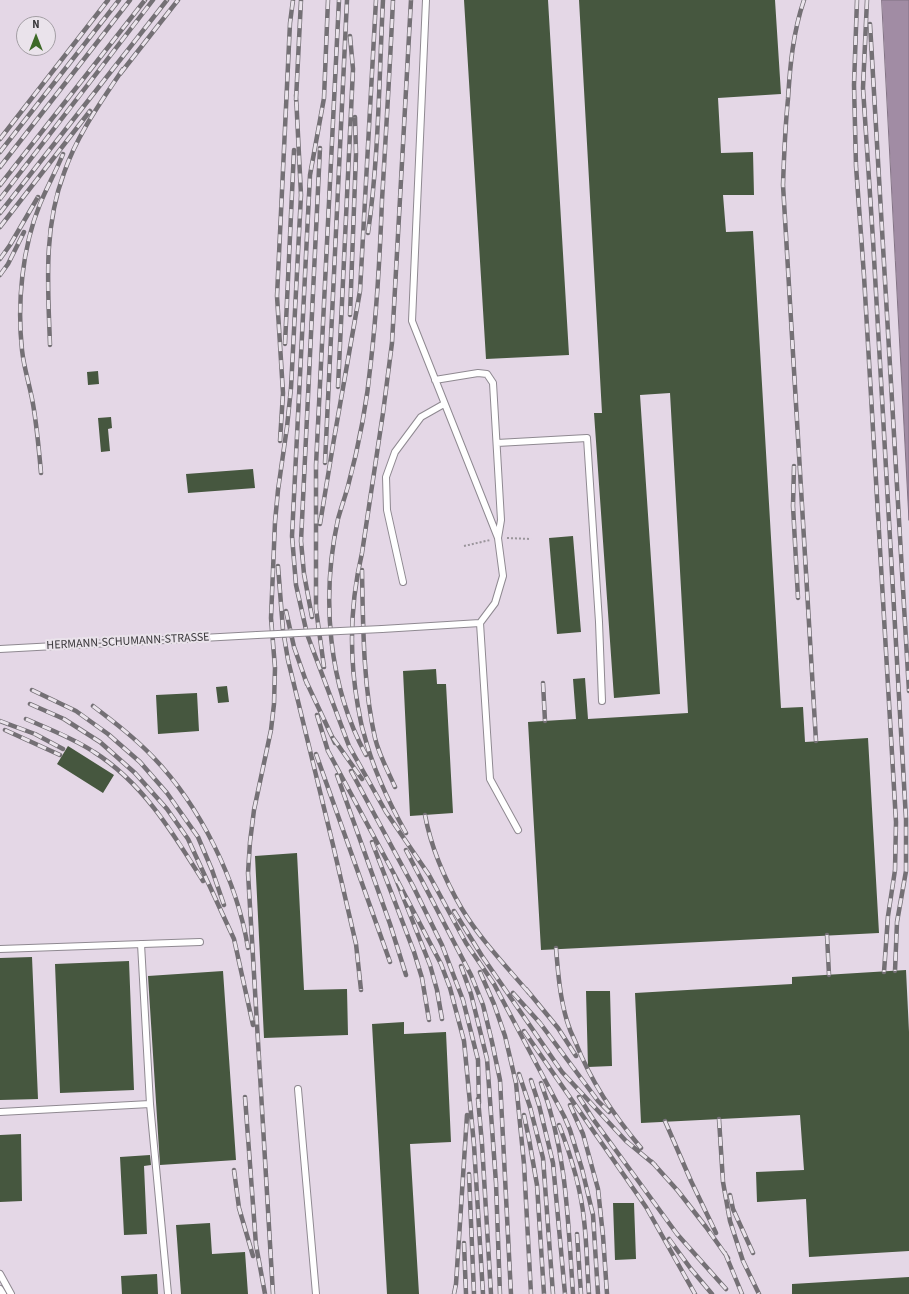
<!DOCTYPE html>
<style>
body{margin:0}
#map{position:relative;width:909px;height:1294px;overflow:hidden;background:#eae3eb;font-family:"Source Sans 3",sans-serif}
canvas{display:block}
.north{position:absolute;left:16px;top:16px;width:40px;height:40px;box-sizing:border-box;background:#eae3eb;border:1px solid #a39ea4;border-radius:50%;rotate:0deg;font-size:11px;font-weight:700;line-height:16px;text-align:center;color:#39373a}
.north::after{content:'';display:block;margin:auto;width:14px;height:18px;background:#3d6927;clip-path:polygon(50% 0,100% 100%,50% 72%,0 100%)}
</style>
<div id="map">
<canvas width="909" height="1294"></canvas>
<div class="north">N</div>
</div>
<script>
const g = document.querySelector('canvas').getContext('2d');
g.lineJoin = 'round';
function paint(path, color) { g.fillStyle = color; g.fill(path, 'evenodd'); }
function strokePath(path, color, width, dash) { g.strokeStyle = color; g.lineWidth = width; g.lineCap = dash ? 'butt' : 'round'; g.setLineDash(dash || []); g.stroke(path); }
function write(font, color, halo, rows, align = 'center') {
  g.font = font + ' "Source Sans 3",sans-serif'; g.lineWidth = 4; g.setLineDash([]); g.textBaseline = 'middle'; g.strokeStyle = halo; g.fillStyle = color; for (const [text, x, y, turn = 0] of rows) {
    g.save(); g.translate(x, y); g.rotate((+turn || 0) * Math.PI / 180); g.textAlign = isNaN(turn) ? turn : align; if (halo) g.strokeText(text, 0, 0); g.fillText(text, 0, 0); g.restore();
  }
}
paint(new Path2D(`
 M0 0H882L909 520V1294H0ZM24 24H48V48H24Z`), '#e4d7e6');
const water = new Path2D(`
 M882 0H909V520Z`);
paint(water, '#a18ca4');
strokePath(water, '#827284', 1);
paint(new Path2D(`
 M464 0H548L569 355 486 359Z
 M579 0H775L781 94 718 98 721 153 753 152 754 195H723L726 232 753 231 781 708 803 707 805 742 868 738 879 933 541 950 528 722 576 719 573 679 585 678 588 719 688 713 670 393 640 395 660 694 614 698 594 413H602Z
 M98 371 99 384 88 385 87 372Z
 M111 417 112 428 108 429 110 451 101 452 98 418Z
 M253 469 255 488 188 493 186 474Z
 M573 536 581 632 557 634 549 538Z
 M436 669 437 684H446L453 813 410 816 403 671Z
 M227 686 229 702 218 703 216 687Z
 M197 693 199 731 158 734 156 695Z
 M68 746 114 775 103 793 57 764Z
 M297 853 304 990 347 989 348 1035 264 1038 255 856Z
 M32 957 38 1099 0 1100V958Z
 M129 961 134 1090 60 1093 55 964Z
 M906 970 909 1032V1251L809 1257 806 1199 757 1202 756 1172 804 1170 800 1115 641 1123 635 993 792 984V977Z
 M223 971 236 1160 160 1165 148 976Z
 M586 991H610L612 1066 588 1067Z
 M404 1022V1034L446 1032 451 1142 410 1144 419 1294H387L372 1024Z
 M21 1134 22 1201 0 1202V1135Z
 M150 1155 151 1165 144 1166 147 1234 124 1235 120 1157Z
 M613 1203H634L636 1259 615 1260Z
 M210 1223 212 1254 245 1252 248 1294H181L176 1225Z
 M157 1274 158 1294H122L121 1276Z
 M909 1277V1294H792V1284Z`), '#46573f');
const service = new Path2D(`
 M435 380 478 373 487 374 493 383 501 520 498 538
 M497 443 587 438 599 622 602 701
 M403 582 387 510 386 477 395 452 421 417 444 404
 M480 623 490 779 518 830
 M382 629 480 623 495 603 503 576 498 538 412 321 426 0
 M0 649 257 635
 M0 949 200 942
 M298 1089 316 1294
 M150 1104 168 1294
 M0 1112 150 1104 141 944
 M0 1274 11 1294
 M0 1289 3 1294`);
strokePath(service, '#8f8991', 8);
strokePath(new Path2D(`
 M507 538 531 539
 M464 546 490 540`), '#9a959b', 2, [2, 2]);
strokePath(service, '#fff', 6);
const rail = new Path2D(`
 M328 0 324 98 310 175 292 536 296 585 307 634 349 746 386 812 429 875 466 943 494 984 564 1116 570 1130 582 1169 593 1215 598 1294
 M804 0C793 32 790 66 788 99 785 128 784 156 783 185L816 741
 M857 0 854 85 856 166 864 276 896 822 895 870 888 916 884 972
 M867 0 863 88 873 240 906 819V871L897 922 895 971
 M870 24 909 691
 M120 74 178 0
 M296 100 301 0
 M0 139 108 0
 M0 152 119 0
 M0 167 130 0
 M0 185 145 0
 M0 199 153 0
 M0 213 167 0
 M0 227 90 111
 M368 233C379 156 379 78 383 0
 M0 259 10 245 38 197
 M0 275 8 264 24 232
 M350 315 356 154 355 117
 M285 344 294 150
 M50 345C48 287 43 229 64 173 77 135 101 102 123 69
 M338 387 353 69 350 36
 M280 441 283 393 277 296 290 23 293 0
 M325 463 347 0
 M794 466 793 506 798 598
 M41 473C39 450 37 427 33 404 30 386 24 369 22 350 17 303 22 248 40 204 47 187 56 171 63 154
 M320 524 334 439 360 291 376 0
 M278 566 283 630 288 660 333 845 356 944 361 990
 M362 570C363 624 363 685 375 738 379 755 388 771 395 787
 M286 611 294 647 307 684
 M312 617 304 574 301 541 320 148
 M324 667 316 609V465L339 0
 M305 679 335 743
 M543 683 545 721
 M32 690 76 711 108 734 140 762 167 793 198 837 212 870 224 905
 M30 704 64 719 100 742 135 773 167 809 188 839 234 939 253 1025
 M93 706C114 722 135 738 153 757 201 807 237 881 248 948
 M317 715 328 751 394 874
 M26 719C49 729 73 738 94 752 143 783 173 833 203 881
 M0 721 35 734 63 749
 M5 730 60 755
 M333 738 362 779
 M316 754 390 962
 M366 755C328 685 321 597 338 519 341 508 345 497 348 486 359 445 367 403 371 361 377 308 380 254 382 200 386 133 390 67 393 0
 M351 771 413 886 442 945 463 1000 478 1060 479 1103
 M337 775 390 924 406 975
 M425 815C431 847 445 880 462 909 480 939 506 966 529 993
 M406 833C388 801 373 769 364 734 361 726 360 716 358 707 349 656 350 604 362 553L383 413 392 343 411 0
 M372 842 414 952 422 978 429 1020
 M406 850 471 975 483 1005 492 1042 500 1080 511 1294
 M454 911 482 956 562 1072 626 1141 655 1165
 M827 935 829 975
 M556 948C558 973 560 998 567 1021 569 1028 572 1035 575 1041 591 1082 613 1114 641 1148
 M461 966 471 994 487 1059 496 1183 500 1294
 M480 972 494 1004 505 1036 516 1083 524 1164 531 1294
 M526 989 558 1028 576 1056
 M513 993 540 1023 598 1101 609 1112
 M442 1019 437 990 430 965 394 874 441 964 450 988 464 1041 474 1145 483 1294
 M524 1031 646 1207 695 1294
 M519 1074 530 1107 543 1158 553 1294
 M531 1080 539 1105 553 1163 565 1294
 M541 1083C567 1151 568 1223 573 1294
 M245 1097 256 1245 265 1294
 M579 1097 593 1119 677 1234 726 1289
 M478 1099 482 1144 491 1294
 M570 1105 583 1134 598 1189 603 1236 607 1294
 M524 1115 529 1139 537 1185 544 1294
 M719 1119 723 1182 730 1221 743 1261 759 1294
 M665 1121 691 1181 716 1233
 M559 1125C570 1153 581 1190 584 1220 587 1245 587 1269 589 1294
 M652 1162 678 1191 706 1227 728 1258
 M234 1170 239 1208 253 1256
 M469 1174 474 1294
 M730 1195 733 1209 753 1253
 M577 1234 581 1294
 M669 1239 691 1269 712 1294
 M464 1243 466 1294
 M725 1253 742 1294
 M273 1294 248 873 250 842 254 810 271 730 274 704 275 668 271 618 275 522 278 490 287 427 291 388 301 195 296 95
 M454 1294 456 1284 467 1115`);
strokePath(rail, '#747075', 4.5);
strokePath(rail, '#eae3eb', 3, [9]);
const serviceBridge = new Path2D(`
 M257 635 382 629`);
strokePath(serviceBridge, '#8f8991', 8, []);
strokePath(serviceBridge, '#fff', 6);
write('12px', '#39373a', '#eae3eb', [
 ["HERMANN-SCHUMANN-STRASSE",128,642,-3]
]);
</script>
